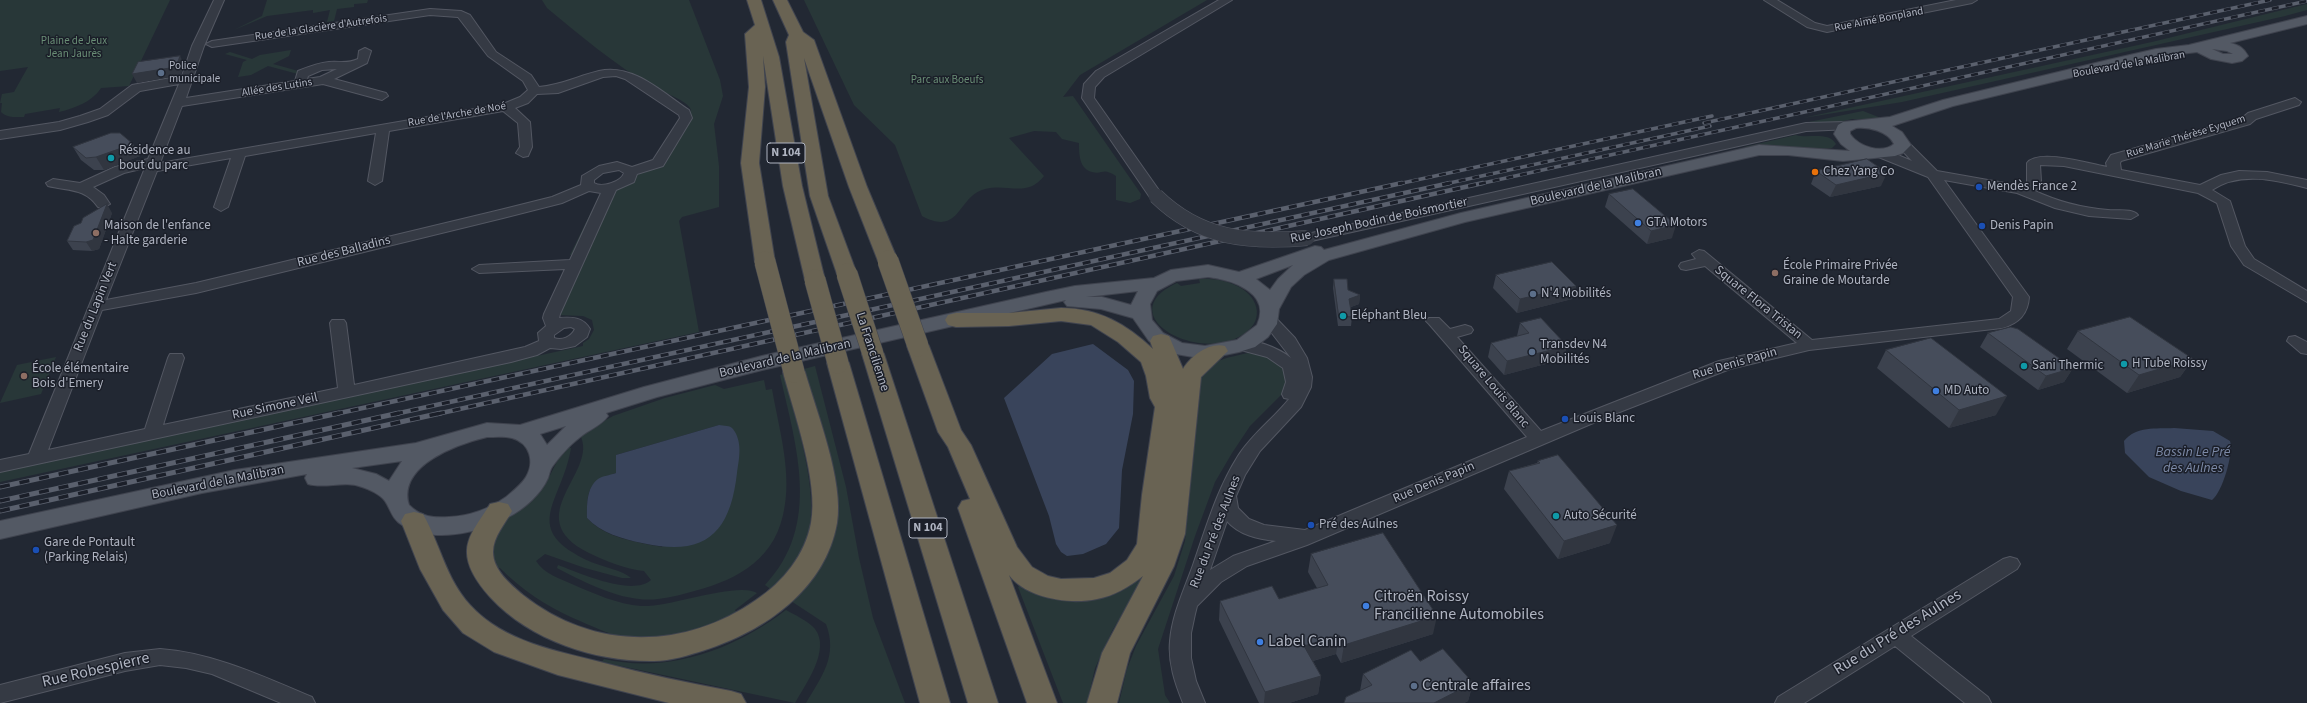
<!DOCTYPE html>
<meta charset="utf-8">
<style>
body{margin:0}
canvas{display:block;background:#222833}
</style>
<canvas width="2307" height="703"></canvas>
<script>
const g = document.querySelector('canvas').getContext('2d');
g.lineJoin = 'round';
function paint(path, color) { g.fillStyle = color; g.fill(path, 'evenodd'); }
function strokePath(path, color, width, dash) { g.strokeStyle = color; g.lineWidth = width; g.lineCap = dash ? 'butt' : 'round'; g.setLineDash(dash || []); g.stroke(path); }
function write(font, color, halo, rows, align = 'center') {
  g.font = font + ' "Source Sans 3",sans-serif'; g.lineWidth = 3; g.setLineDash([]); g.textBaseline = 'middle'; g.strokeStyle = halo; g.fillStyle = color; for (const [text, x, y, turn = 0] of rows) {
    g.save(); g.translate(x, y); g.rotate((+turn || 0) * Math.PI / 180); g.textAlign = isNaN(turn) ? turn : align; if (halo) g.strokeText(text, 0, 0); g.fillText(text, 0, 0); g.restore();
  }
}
paint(new Path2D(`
 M0 0H170L129 86 101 88C92 102 75 108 59 112L60 108 25 114 24 117C16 117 7 118 1 112L2 103H0L2 94 14 92 28 67 0 71Z
 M267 0H368L367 3 354 4V7L337 9 334 21 327 22 330 10 313 13V10L267 16 234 30 262 16Z
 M542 0H689L720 80 723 96 714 124 719 166V207L682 217 679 221 699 332 0 482V472L583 346V343L589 339 594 330 592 320 583 316 557 315 585 254 570 255 601 192 665 162 691 110C689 101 662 92 653 87 614 64 581 36 547 8Z
 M804 0H1207L1080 75 1063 97 1073 96 1141 194 1140 199 1130 203 1116 200V176C1102 167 1103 175 1092 172 1079 169 1079 153 1079 143L1062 139 1056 132 1034 131 1009 138 1044 176C1027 198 1008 183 985 189 957 196 961 237 922 216L895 145 854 105Z
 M2307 4V10L2285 16 1902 102 1803 118 2152 42Z
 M291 50 289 56 273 64 302 72 298 74 268 66 251 75 238 77 243 62 247 60 225 54 230 52 252 59 260 55Z
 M1863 111 1886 120 1852 119 1835 123H1804Z
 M1796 135C1808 139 1828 131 1836 144L1832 148 1822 149 1744 147Z
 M1199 279C1211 278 1224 280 1235 285 1258 295 1266 319 1244 334 1198 365 1109 314 1177 283L1181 286 1200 283Z
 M1248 353 1265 355 1284 367 1287 384 1284 392 1250 426 1232 453 1215 482 1195 536 1158 649 1165 695 1170 703H1119L1127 669 1136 646 1174 576 1185 541 1199 401 1196 397V377C1216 359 1222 359 1248 353Z
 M56 357 41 394 0 403 17 365Z
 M815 366 846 487 859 558 873 618 905 703H806C822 676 838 656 826 624L791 601 811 581 820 566 815 415 804 369Z
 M784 374C795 420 824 501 805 545 797 563 784 576 772 590L765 585C822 525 796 446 780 375Z
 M764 380 766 390 772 389C779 430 793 474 783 515 772 564 731 582 687 593 672 597 655 601 639 599 611 596 582 581 557 568L558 565C579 573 633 597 651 580L644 571C625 569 606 561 589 553 517 517 600 472 580 435L613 416 665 398 715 385 724 389ZM719 425 662 547C636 542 605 538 587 518 587 489 588 482 616 473V455Z
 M565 446 571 448C562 503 518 529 591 562 603 567 622 570 631 578H622L585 568 545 554 536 561C544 574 561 579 574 585 595 594 617 604 641 606 668 608 738 581 757 593L735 610 737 614C703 629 665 642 627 638 609 635 590 625 573 618 546 606 521 589 500 568L495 567 489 542 504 521 531 501 545 485Z
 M1143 579 1112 631 1095 668 1087 703H1063L1018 587 1021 585C1049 601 1082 607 1113 595 1123 592 1133 582 1143 579Z
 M786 610C795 615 808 621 815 629 831 650 805 685 795 703L602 662 604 659C669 674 735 649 786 610Z`), '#283738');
paint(new Path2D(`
 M1093 344 1128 370 1134 381 1133 414 1122 470 1119 528 1106 544 1083 554 1067 556 1061 552 1056 544 1049 516 1004 398 1052 354Z
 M719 425C724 426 730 425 733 429 743 442 739 459 737 473 730 535 704 557 642 543 623 539 601 533 587 518 587 506 586 488 598 479 602 476 611 475 616 473V455Z
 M2174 428 2213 431 2230 441C2234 453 2222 493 2212 500L2181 491 2149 477 2125 453 2124 441C2136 426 2156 429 2174 428Z`), '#39445b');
const minor = new Path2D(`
 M214 0H224L204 46 186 98 295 81 298 71C308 67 318 63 329 62 340 61 347 64 358 59L359 51 365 48 371 51 367 63 334 79 386 93 388 96 382 100 323 84 182 106 160 163 503 104 520 97 528 90 523 81 488 56 458 17 430 15 212 47 206 44 212 41 430 9 461 11 470 15 496 52 531 75 539 87C561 85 578 76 599 71 633 63 663 93 689 110L692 118 663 166 637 174 634 182 616 190 560 314 559 318C572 317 583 317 590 329L587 337 575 346 561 349 550 348 537 355 511 362 0 472V460L29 454 145 168 124 173 93 187 104 195 110 204 103 208 98 207C85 188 69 191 48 186L46 183 53 179 80 183 115 167 148 159 179 84 140 91 108 115 88 122 60 130 0 139V131L59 122 80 116 100 109 132 85 182 76 192 46ZM337 69 320 77 307 79 308 76 322 70ZM616 76 625 79 679 115 680 118 653 160 632 167 617 162 599 166 582 176 581 185 552 197 500 210 196 283 106 300 157 171 231 158 214 207 221 211 228 207 245 156 376 133 368 181 375 185 382 181 389 131 503 111 518 123 520 147 516 153 523 157 528 156 532 147 530 122 515 108 528 103 537 94 558 93 603 77ZM619 170 624 173C621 182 602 188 594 183V180L603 173ZM589 191 601 193 570 260 479 265 472 269 479 273 565 269 544 314 543 318 546 326 538 333 539 341 525 347 354 385 346 323 344 320H332L330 323 338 388 163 425 184 358 182 354H170L168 358 145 429 48 450 102 310 196 293 503 218 562 203ZM571 327 575 329C571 337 562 341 554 338V335L564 328Z
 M1219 0H1232L1104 77 1095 87 1094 98 1163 196 1161 199H1151L1082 98 1084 84 1096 71Z
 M1764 0H1777L1815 23 1827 26 1956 0H1977L1972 3 1827 32 1807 27Z
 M2295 98 2301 102 2299 105 2256 119 2250 124 2121 161 2120 163 2121 170 2200 185 2221 175 2239 171 2267 172 2307 180V188C2276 180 2240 171 2212 190L2230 201 2245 246 2254 259 2307 291V302L2244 265 2231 246 2217 203 2198 193 2064 166 2040 165 2041 181 2037 189 2033 190C2056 201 2082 208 2108 210 2117 211 2133 208 2138 215L2131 219 2089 216 2055 208 2017 193 1944 180 2029 297C2028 314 2018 324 2002 328L1809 350 1730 369 1612 415 1307 545 1247 566 1221 582 1197 606 1195 614 1191 633V658L1196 681 1205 703H1183C1175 683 1168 663 1170 641 1172 615 1184 590 1193 565 1206 528 1217 489 1238 456 1252 434 1273 419 1289 399L1284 398 1282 394 1286 382 1283 368 1267 357 1237 349 1235 345 1237 341C1252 337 1279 348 1291 358L1261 319 1264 316H1274L1295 338 1307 358 1312 377 1311 387 1301 407 1260 451 1245 475 1236 496 1238 508 1249 519 1264 525 1305 530 1527 437 1429 324 1426 321 1429 318H1439L1450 329 1465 325 1471 327 1473 330 1471 333 1457 337 1541 431 1719 361 1797 343 1705 266 1686 270 1681 269 1679 266 1681 263 1696 259 1692 254 1699 250 1704 251 1812 340 1999 319 2011 311 2013 297 1928 177 1876 156 1874 153 1876 150H1886L1912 161 1897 145 1903 141 1908 142 1937 171 2016 185 2027 183V163C2038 148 2091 164 2107 167L2106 163 2111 155 2242 118 2248 113ZM1227 521C1239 535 1258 539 1276 541L1233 556 1210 570Z
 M1847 122 1853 126 1851 129 1806 131 1307 242 1300 238 1307 234 1806 123Z
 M2295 336 2307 342V354L2301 353 2287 341 2289 337Z
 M2010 557 2017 559 2020 564 2017 569 1911 636 1988 697 1991 703H1965L1895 646 1804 703H1775L1778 697 2003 559Z
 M160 649C214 653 262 676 312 697L315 703H281L212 674 186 668 160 665 125 671 0 703V685L125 653Z`);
const major = new Path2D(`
 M2307 16V24L2230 43C2239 45 2244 48 2248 56L2242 61 2232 63 2211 59 2197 52 2156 57 1953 106 1892 126 1902 132 1911 145 1903 153 1895 156 1843 161 1788 155H1759L1465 222 1329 260 1304 275 1291 287 1279 309 1277 324 1268 337 1255 347 1239 352 1205 359 1170 353 1149 341 1133 318 1101 309 1067 306 1064 302 1066 300 762 370 657 397 606 413 608 416C601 426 588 430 579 438 570 445 559 457 552 467 550 470 549 475 548 478 544 487 538 494 532 500 504 528 438 548 402 525 392 519 391 510 385 501 381 495 369 489 362 487 345 480 325 489 308 484L305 478 307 474 202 493 0 539V521L235 470 416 443 487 423 520 425 644 387 762 356 1046 292 1075 286 1154 278 1171 270 1208 265 1239 272 1315 246 1321 247 1324 250 1461 213 1759 145 1850 151 1841 144 1834 134 1838 125 1843 122 1890 117 1943 100 2108 60 2156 49 2189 45ZM2212 49 2227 51 2233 54H2223ZM1856 128C1869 127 1888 131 1894 144 1882 154 1859 147 1850 134V131ZM1293 265 1278 279 1270 290 1256 279ZM1208 277C1233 280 1272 293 1257 325L1237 340 1205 346 1182 343 1163 333 1152 320 1150 304 1157 291 1176 281ZM1138 291 1131 305 1102 297H1086ZM566 426 547 445 540 434ZM487 437C495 437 504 436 512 438 530 443 535 462 526 477 521 485 513 491 506 497 489 509 469 516 449 517 433 518 421 517 409 505 397 465 458 444 487 437ZM402 461 389 481 376 474 352 468Z`);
const highway = new Path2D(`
 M747 0H761L779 57 802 186 825 280 822 284 815 286 808 284 805 280 783 186 763 56 765 87 759 163 775 262 772 266 765 268 758 266 755 262 741 163 749 87 745 34 755 25Z
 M773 0H787L803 32 814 40 867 187 898 261 895 265 888 267 881 265 878 261 849 187 804 58 828 196 857 274 854 278 847 280 840 278 837 274 810 196 786 42 789 35Z
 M1061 308C1099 308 1126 324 1153 349L1150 341 1153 336 1161 334 1169 336 1183 369C1191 356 1209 342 1225 346L1228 351 1201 377 1185 534 1174 566 1130 653 1117 703H1087L1102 653 1143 576C1129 587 1114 596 1097 599 1069 605 1026 598 1009 575L1057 703H1027L958 508 962 501 970 499 948 447 938 432 907 346 910 341 918 339 926 341 929 346 961 430 971 445 1017 547 1032 567 1048 576 1061 579 1094 578 1110 573 1127 560 1137 544 1142 495 1155 407 1150 398 1146 376 1141 362 1118 342 1091 325 1061 321 1009 326 956 327 948 325 945 320 948 315 956 313H1009Z
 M873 347 881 349 884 354 998 703H968L862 354 865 349Z
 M838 356 846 358 849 363 950 703H920L827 363 830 358Z
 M794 365 802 367 805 372C817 413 844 482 837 523 825 590 764 631 705 650 689 655 671 661 654 661 597 662 531 641 491 598 480 586 466 568 467 550 468 533 482 518 490 504L499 502 508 504 512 511C505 524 493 537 493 552 493 570 510 584 523 595 594 651 684 650 756 600 783 582 805 555 811 523 819 482 794 413 783 372L786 367Z
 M414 512 423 514C440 544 446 579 470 605 503 642 558 651 604 663 646 674 688 683 731 691L741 694 746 703H669L558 675 494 652 463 633 443 610 420 569 401 521 405 514Z`);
strokePath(minor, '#535762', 2);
strokePath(major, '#3f434e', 2);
strokePath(highway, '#40444f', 2);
paint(minor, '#353a44');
paint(major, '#535964');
paint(highway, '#696353');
const railFar2 = new Path2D(`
 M1704 123 2270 0
 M1398 184 1712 116
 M1445 184 1710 126
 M1479 184 2307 1`);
const railFar1 = new Path2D(`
 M335 414 1402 183
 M395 414 1450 183
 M437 414 1483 183`);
const rail = new Path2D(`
 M0 487 339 413
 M0 501 399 413
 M0 511 441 413`);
strokePath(railFar2, '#5a606d', 3.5);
strokePath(railFar1, '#5a606d', 4.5);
strokePath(rail, '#5a606d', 5);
strokePath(railFar2, '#1b1f29', 2.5, [7]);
strokePath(railFar1, '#1b1f29', 3, [8]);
strokePath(rail, '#1b1f29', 3.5, [10]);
const minorBridge = new Path2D(`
 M1156 196C1200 239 1248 243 1307 238`);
const highwayBridge = new Path2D(`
 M888 261 918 346
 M765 262 794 372
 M847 274 873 354
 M815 280 838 363`);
strokePath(minorBridge, '#535762', 16, []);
strokePath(highwayBridge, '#40444f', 22, []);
strokePath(minorBridge, '#353a44', 15);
strokePath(highwayBridge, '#696353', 21);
paint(new Path2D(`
 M133 144 140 156 104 170H94L81 160 73 147Z
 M1816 171 1881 186 1830 197 1811 184Z
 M1609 194 1672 238 1647 244 1605 207Z
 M112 213 99 249 92 251 73 250 67 241Z
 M1496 275 1576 286 1572 299 1517 313 1493 288Z
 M1334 279 1348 290 1360 295 1359 304 1351 307 1352 317 1351 326H1338L1333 288Z
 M1520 323 1564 359 1504 375 1488 357 1491 343 1517 336Z
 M2078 331 2193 359 2180 377 2127 393 2067 349Z
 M1988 333 2073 368 2064 382 2038 390 1980 347Z
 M1886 350 1996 415 1949 428 1877 368Z
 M1538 461 1610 543 1558 559 1504 489 1509 471 1537 463Z
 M1311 554 1433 634 1341 663 1336 654 1313 661 1321 676 1318 694 1289 703H1259L1219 620 1220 601 1279 599 1317 588 1308 572Z
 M1420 661 1473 683 1468 701 1464 703H1344L1360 691 1363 674Z`), '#3c424e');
paint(new Path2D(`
 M180 56 184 64 181 75 137 83 132 74Z
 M133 144 140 156 104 170 96 157Z
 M1887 173 1881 186 1830 197 1836 185Z
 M107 204 112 213 99 249 92 251 86 242Z
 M1676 225 1672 238 1647 244 1651 231Z
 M1576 286 1572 299 1517 313 1520 299Z
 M1360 295 1359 304 1348 308 1349 299Z
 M1567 346 1564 359 1504 375 1507 361Z
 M2193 359 2180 377 2127 393 2139 375Z
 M2073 368 2064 382 2038 390 2046 376Z
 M2007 396 1996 415 1949 428 1959 410Z
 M1617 525 1610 543 1558 559 1564 541Z
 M1437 616 1433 634 1341 663 1344 645Z
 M1339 635 1336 654 1302 664 1304 646Z
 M1321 676 1318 694 1289 703H1264L1265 692Z
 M1473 683 1468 701 1464 703H1434Z`), '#313640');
const building = new Path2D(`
 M180 56 176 67 132 74 138 62Z
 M111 133H120L133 144 96 157 86 158 73 147Z
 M1867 159 1887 173 1836 185 1816 171Z
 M1633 189 1676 225 1651 231 1609 194Z
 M107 204 93 240 86 242 67 241 74 226 81 223 83 218Z
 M1552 262 1576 286 1520 299 1496 275Z
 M1334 279H1347L1348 290 1360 295 1349 299 1352 317 1339 316Z
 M2130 317 2193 359 2139 375 2078 331Z
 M1541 318 1567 346 1507 361 1491 343 1529 333 1520 323Z
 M2011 327 2018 329 2073 368 2046 376 1988 333Z
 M1931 338 2007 396 1959 410 1886 350Z
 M1558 455 1617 525 1564 541 1509 471 1540 463 1538 461Z
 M1383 533 1437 616 1344 645 1339 635 1304 646 1321 676 1265 692 1220 601 1272 586 1279 599 1328 585 1311 554Z
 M1443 649 1473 683 1434 703H1344L1346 697 1372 685 1363 674 1411 650 1420 661Z`);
paint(building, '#464d5b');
strokePath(building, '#313640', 1);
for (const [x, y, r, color] of [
 [161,73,4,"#5c6f8a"],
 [111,158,4,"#0f9aa8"],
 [1815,172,4,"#e8710a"],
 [1979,187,4,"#1a4fb4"],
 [1638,223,4,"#3f7fe0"],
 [1982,226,4,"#1a4fb4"],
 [96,233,4,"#8d6e63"],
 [1775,273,4,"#8d6e63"],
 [1533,294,4,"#5c6f8a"],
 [1343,316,4,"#0f9aa8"],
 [1532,352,4,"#5c6f8a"],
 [2124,364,4,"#0f9aa8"],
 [2024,366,4,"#0f9aa8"],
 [24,376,4,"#8d6e63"],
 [1936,391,4,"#3f7fe0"],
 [1565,419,4,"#1a4fb4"],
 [1556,516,4,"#0f9aa8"],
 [1311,525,4,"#1a4fb4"],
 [36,550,4,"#1a4fb4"],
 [1366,606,4,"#3f7fe0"],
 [1260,642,4,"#3f7fe0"],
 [1414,686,4,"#5c6f8a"]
]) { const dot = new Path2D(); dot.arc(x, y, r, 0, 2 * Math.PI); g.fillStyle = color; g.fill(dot); strokePath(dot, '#1b1f29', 1.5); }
write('11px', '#afb4c1', '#1b1f29', [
 ["Rue Aimé Bonpland",1879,20,-11],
 ["Rue de la Glacière d'Autrefois",321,28,-8],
 ["Boulevard de la Malibran",2129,65,-10],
 ["Allée des Lutins",277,88,-9],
 ["Rue de l'Arche de Noé",457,115,-10],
 ["Rue Marie Thérèse Eyquem",2186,137,-17]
]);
write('11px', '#6a8e76', '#1b1f29', [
 ["Plaine de Jeux",74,42],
 ["Jean Jaurès",74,55],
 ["Parc aux Boeufs",947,81]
]);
write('11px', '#afb4c1', '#1b1f29', [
 ["Police",169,67],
 ["municipale",169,80]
], 'left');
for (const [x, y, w] of [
 [786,153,38],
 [928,528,38]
]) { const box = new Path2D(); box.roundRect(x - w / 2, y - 10, w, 20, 3); g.fillStyle = '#1b1f29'; g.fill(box); strokePath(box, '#afb4c1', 1); }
write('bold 12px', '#afb4c1', null, [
 ["N 104",786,153],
 ["N 104",928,528]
]);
write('13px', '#afb4c1', '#1b1f29', [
 ["Résidence au",119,151],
 ["bout du parc",119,166],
 ["Chez Yang Co",1823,172],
 ["Mendès France 2",1987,187],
 ["GTA Motors",1646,223],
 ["Maison de l'enfance",104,226],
 ["- Halte garderie",104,241],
 ["Denis Papin",1990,226],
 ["École Primaire Privée",1783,266],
 ["Graine de Moutarde",1783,281],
 ["N'4 Mobilités",1541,294],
 ["Eléphant Bleu",1351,316],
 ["Transdev N4",1540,345],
 ["Mobilités",1540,360],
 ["H Tube Roissy",2132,364],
 ["Sani Thermic",2032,366],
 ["École élémentaire",32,369],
 ["Bois d'Emery",32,384],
 ["MD Auto",1944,391],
 ["Louis Blanc",1573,419],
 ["Auto Sécurité",1564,516],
 ["Pré des Aulnes",1319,525],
 ["Gare de Pontault",44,543],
 ["(Parking Relais)",44,558]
], 'left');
write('13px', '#afb4c1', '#1b1f29', [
 ["Boulevard de la Malibran",1596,187,-13],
 ["Rue Joseph Bodin de Boismortier",1379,221,-12],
 ["Rue des Balladins",344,252,-14],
 ["Square Flora Tristan",1758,303,39],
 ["Rue du Lapin Vert",96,307,-68],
 ["La Francilienne",872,352,72],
 ["Boulevard de la Malibran",785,359,-13],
 ["Rue Denis Papin",1735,364,-16],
 ["Square Louis Blanc",1493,387,50],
 ["Rue Simone Veil",275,407,-12],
 ["Boulevard de la Malibran",218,483,-11],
 ["Rue Denis Papin",1434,483,-23],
 ["Rue du Pré des Aulnes",1216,532,-69]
]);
write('italic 14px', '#7c89a6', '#1b1f29', [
 ["Bassin Le Pré",2193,453],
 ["des Aulnes",2193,469]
]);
write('16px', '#afb4c1', '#1b1f29', [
 ["Citroën Roissy",1374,597],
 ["Francilienne Automobiles",1374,615],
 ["Label Canin",1268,642],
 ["Centrale affaires",1422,686]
], 'left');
write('16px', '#afb4c1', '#1b1f29', [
 ["Rue du Pré des Aulnes",1898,633,-32],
 ["Rue Robespierre",96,671,-13]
]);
</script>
